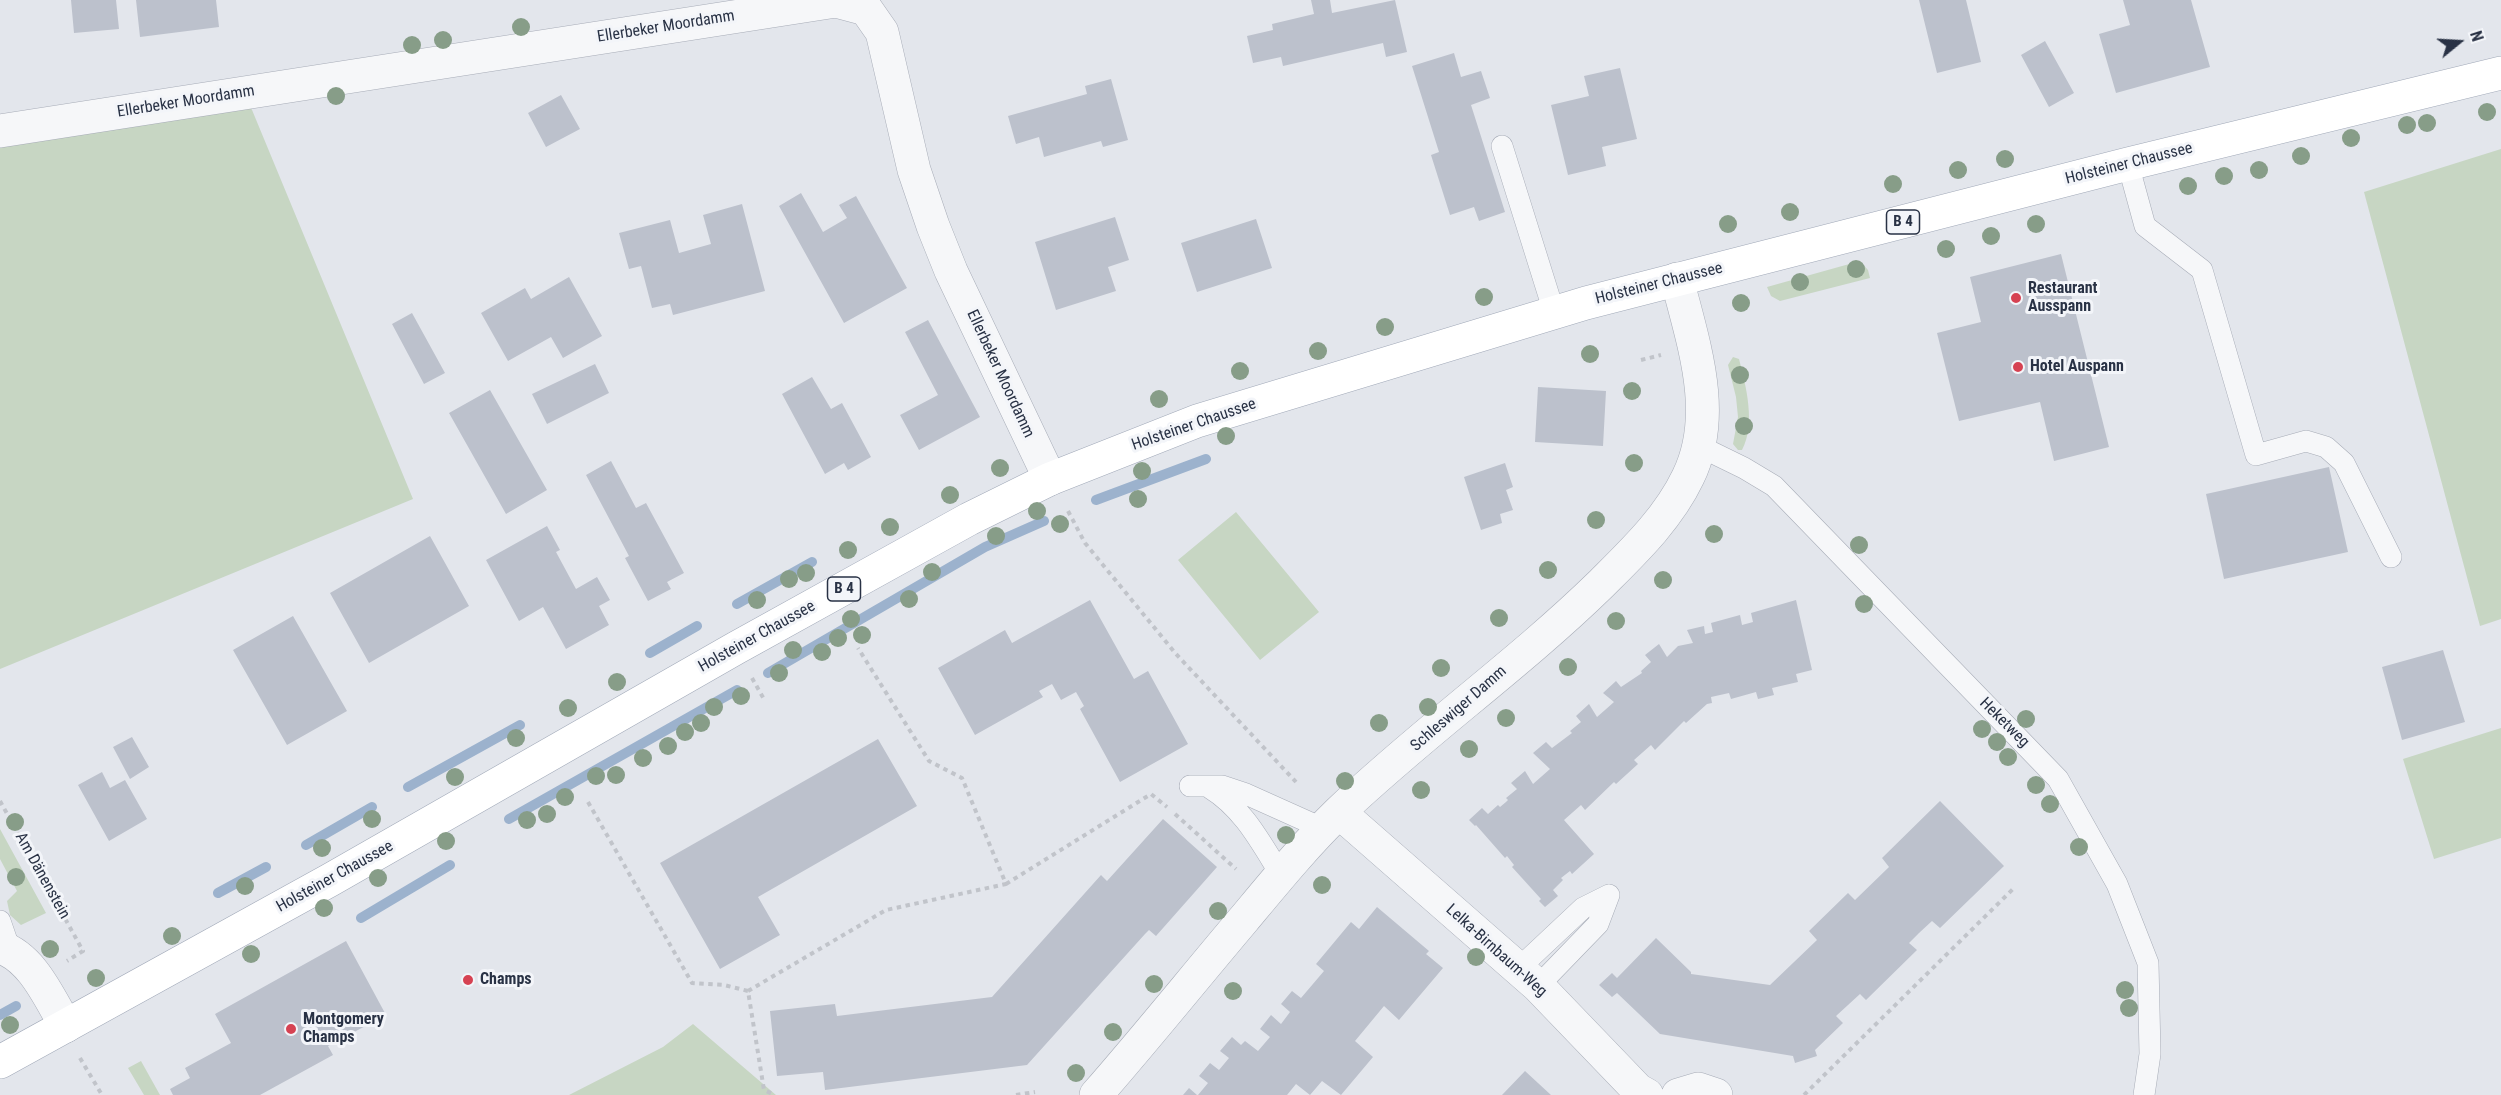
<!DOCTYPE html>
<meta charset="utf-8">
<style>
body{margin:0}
#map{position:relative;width:2501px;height:1095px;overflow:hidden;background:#e3e6ec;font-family:"Roboto Condensed",sans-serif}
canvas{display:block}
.north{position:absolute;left:2429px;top:12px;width:60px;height:60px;-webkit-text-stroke:4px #f3f5f9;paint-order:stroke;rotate:72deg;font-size:16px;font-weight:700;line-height:24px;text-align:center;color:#293245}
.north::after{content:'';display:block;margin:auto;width:21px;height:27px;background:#293245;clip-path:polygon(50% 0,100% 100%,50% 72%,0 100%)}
</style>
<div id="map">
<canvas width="2501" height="1095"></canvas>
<div class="north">N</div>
</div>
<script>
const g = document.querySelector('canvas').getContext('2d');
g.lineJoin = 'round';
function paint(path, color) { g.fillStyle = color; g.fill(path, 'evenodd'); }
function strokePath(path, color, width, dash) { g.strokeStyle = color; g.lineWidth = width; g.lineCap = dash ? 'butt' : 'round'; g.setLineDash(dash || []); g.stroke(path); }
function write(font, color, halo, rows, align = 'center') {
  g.font = font + ' "Roboto Condensed",sans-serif'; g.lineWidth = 6; g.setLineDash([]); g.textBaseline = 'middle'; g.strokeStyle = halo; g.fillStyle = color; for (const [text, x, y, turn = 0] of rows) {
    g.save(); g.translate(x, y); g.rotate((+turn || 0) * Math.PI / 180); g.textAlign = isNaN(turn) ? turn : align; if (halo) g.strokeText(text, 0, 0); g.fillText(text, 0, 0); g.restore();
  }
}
paint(new Path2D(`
 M245 93 413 499 0 669V131Z
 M2501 149V619L2480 626 2364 192Z
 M1860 261 1868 270 1870 278 1780 301 1771 296 1767 287Z
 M1733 357 1739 359C1746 386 1756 424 1742 450H1738L1733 444 1738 417 1736 397 1728 365Z
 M1236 512 1319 612 1260 660 1178 560Z
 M2501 728V838L2434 859 2403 759Z
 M0 829 46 913 21 925 10 915 7 901 17 891 0 859Z
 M693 1024 776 1095H569L663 1047Z
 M141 1061 160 1095H144L128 1068Z`), '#c7d6c3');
strokePath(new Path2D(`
 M1096 500 1206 459
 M737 604 812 562
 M650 653 697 626
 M768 673 985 547 1044 521
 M408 787 520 725
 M509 819 737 690
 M306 845 372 807
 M218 893 266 867
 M361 918 450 865
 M0 1015 16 1006`), '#9cb2cd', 10);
paint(new Path2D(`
 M71 0H116L119 29 74 33Z
 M136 0H216L219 27 140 37Z
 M1311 0H1330L1332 13 1395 0 1407 52 1386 57 1383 43 1283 66 1281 57 1253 63 1247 36 1273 30 1272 24 1314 14Z
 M1919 0H1966L1981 62 1937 73Z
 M2123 0H2191L2210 67 2116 93 2099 34 2130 25Z
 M2045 41 2074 93 2049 107 2021 55Z
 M1454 53 1461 77 1481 71 1490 98 1471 105 1505 212 1479 221 1474 207 1450 215 1431 155 1439 152 1412 66Z
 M1620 68 1637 139 1602 147 1606 166 1568 175 1551 105 1589 96 1584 76Z
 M1111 79 1128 140 1103 147 1101 141 1044 157 1039 137 1016 144 1008 116 1087 94 1085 86Z
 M561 95 580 129 546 147 528 113Z
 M801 193 823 232 847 218 839 205 856 196 907 288 844 323 779 206Z
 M742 204 765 291 673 315 670 304 652 308 641 266 629 269 619 233 670 220 679 253 711 244 703 215Z
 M1115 217 1129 260 1108 267 1116 291 1056 310 1035 242Z
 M1256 219 1272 268 1197 292 1181 243Z
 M2061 254 2109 447 2054 461 2040 402 1959 421 1937 333 1981 322 1970 277Z
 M569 277 602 336 563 358 551 337 508 361 481 313 525 288 531 299Z
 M412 313 445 373 424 384 392 324Z
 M928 320 980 417 919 450 900 415 938 395 905 332Z
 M595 364 609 393 547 424 532 394Z
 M812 377 831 409 842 403 871 457 848 470 844 463 825 474 782 394Z
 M1538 387 1606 391 1603 446 1535 442Z
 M490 390 547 490 506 514 449 413Z
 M611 461 636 508 646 503 684 573 667 582 671 589 648 601 625 558 629 556 586 475Z
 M1505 463 1513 487 1506 490 1513 510 1500 514 1502 523 1481 530 1464 477Z
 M2329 467 2348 552 2224 579 2206 494Z
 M547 526 560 550 556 552 576 589 597 577 610 600 599 606 609 625 566 649 543 607 519 621 486 560Z
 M430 536 469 606 369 663 330 593Z
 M1090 600 1134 679 1148 671 1188 744 1120 782 1080 709 1084 706 1076 692 1061 700 1052 684 1039 691 1043 697 975 735 938 668 1005 630 1012 643Z
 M1796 600 1812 670 1796 674 1798 682 1772 688 1774 695 1758 699 1756 692 1731 699 1729 693 1711 697 1712 703 1707 704 1686 723 1684 721 1655 750 1651 745 1634 760 1638 764 1616 784 1614 782 1585 810 1581 805 1564 820 1594 854 1572 874 1570 871 1561 878 1563 880 1553 890 1558 896 1545 907 1539 901 1541 899 1512 867 1514 865 1507 856 1505 858 1476 825 1475 826 1469 820 1482 808 1488 814 1498 805 1500 807 1506 802 1508 800 1506 798 1517 789 1511 783 1525 771 1533 784 1550 769 1533 753 1546 742 1552 748 1572 733 1570 731 1581 722 1576 716 1589 704 1597 717 1605 710 1614 702 1603 693 1616 681 1621 687 1642 673 1641 671 1651 662 1645 655 1659 644 1667 657 1678 646 1693 643 1687 630 1704 626 1705 634 1713 632 1711 623 1740 615 1742 625 1753 622 1751 613Z
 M293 616 347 711 287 745 233 650Z
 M2443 650 2465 722 2402 740 2382 667Z
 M132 737 149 767 130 779 113 747Z
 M878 739 917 806 758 897 780 935 720 969 660 863Z
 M102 772 110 788 125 780 147 819 109 841 78 785Z
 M1940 801 2004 866 1940 928 1932 921 1919 933 1909 943 1917 950 1866 1000 1860 994 1836 1016 1843 1023 1815 1050 1817 1056 1795 1063 1793 1056 1660 1034 1617 993 1612 997 1599 985 1612 973 1617 978 1656 938 1691 972V974L1770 985 1817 940 1809 931 1848 893 1855 900 1889 867 1882 858Z
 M1163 819 1217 867 1156 936 1149 930 1145 934 1027 1065 825 1090 823 1072 777 1076 770 1011 835 1004 837 1016 992 997 1101 875 1107 881Z
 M1377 907 1429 951 1426 954 1443 968 1399 1020 1384 1006 1355 1041 1373 1057 1341 1095 1322 1081 1310 1095 1296 1084 1287 1095H1198L1208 1083 1199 1076 1210 1063 1219 1070 1229 1058 1220 1051 1232 1037 1241 1045 1245 1041 1258 1051 1270 1037 1260 1029 1271 1015 1281 1024 1290 1012 1281 1004 1292 991 1301 998 1324 971 1316 964 1351 922 1359 929Z
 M346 941 386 1015 328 1046 333 1055 260 1095H173L170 1089 190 1078 185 1068 231 1043 215 1014Z
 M1525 1071 1551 1095H1502Z
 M1189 1088 1197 1095H1183Z`), '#bcc1cc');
const lane = new Path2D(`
 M1502 146 1554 312
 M2128 164 2145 226 2202 270 2256 455 2306 441 2326 447 2344 463 2391 557
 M1699 446 1744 468 1774 486 2058 779 2117 884 2148 963 2150 1054 2144 1095
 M1190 786H1222L1246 794 1324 829
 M1210 788C1243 808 1261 843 1281 875
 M0 921 10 950
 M1518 969 1583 908 1609 895
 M1538 986 1598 924 1609 895`);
const street = new Path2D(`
 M0 131 836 1 866 9 882 32 914 170 933 226 951 271 1050 479
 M1339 812 1538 986 1638 1090 1647 1095
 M0 947C33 958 49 998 66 1026
 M1096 1095C1146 1038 1194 978 1244 919 1274 883 1305 845 1339 812 1423 732 1518 665 1601 584 1633 552 1668 519 1688 477 1719 414 1693 343 1677 279
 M1678 1095 1698 1089 1716 1095`);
const primary = new Path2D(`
 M0 1062 330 880 736 648 969 519 1050 479 1197 421 1586 303 2128 164 2501 73`);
strokePath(lane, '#a7acb7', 22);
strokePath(street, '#a7acb7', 34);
strokePath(primary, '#a1a9b8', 34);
strokePath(new Path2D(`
 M1641 360 1661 355
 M1068 511 1085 543 1176 654 1296 782
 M752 678 765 701
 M0 801 83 951 67 961
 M588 802 692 983 724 985 748 991 764 1090 775 1095
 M1175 814 1236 869
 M1006 884 1151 794 1167 807
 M748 991 886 910 1006 884 962 778 929 761 858 648
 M80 1058 102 1095
 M1016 1095 1035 1092
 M1804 1095 2013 889`), '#c1c4ca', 4, [4.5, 4.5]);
strokePath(lane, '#f6f7f9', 21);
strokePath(street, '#f6f7f9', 33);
strokePath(primary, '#fff', 33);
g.fillStyle = '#879d88';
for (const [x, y] of [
 [521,27],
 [443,40],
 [412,45],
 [336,96],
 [2487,112],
 [2427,123],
 [2407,125],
 [2351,138],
 [2301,156],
 [2005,159],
 [1958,170],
 [2259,170],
 [2224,176],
 [1893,184],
 [2188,186],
 [1790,212],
 [1728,224],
 [2036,224],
 [1991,236],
 [1946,249],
 [1856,269],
 [1800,282],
 [1484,297],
 [1741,303],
 [1385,327],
 [1318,351],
 [1590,354],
 [1240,371],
 [1740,375],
 [1632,391],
 [1159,399],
 [1744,426],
 [1226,436],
 [1634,463],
 [1000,468],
 [1142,471],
 [950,495],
 [1138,499],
 [1037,511],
 [1596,520],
 [1060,524],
 [890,527],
 [1714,534],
 [996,536],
 [1859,545],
 [848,550],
 [1548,570],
 [932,572],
 [806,573],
 [789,579],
 [1663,580],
 [909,599],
 [757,600],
 [1864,604],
 [1499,618],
 [851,619],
 [1616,621],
 [862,635],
 [838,638],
 [793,650],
 [822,652],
 [1568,667],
 [1441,668],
 [779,673],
 [617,682],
 [741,696],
 [714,707],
 [1428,707],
 [568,708],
 [1506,718],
 [2026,719],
 [701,723],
 [1379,723],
 [1982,729],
 [685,732],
 [516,738],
 [1997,742],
 [668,746],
 [1469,749],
 [2008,757],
 [643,758],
 [616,775],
 [596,776],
 [455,777],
 [1345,781],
 [2036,785],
 [1421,790],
 [565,797],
 [2050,804],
 [547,814],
 [372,819],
 [527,820],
 [15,822],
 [1286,835],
 [446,841],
 [2079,847],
 [322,848],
 [16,877],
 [378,878],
 [1322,885],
 [245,886],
 [324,908],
 [1218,911],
 [172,936],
 [50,949],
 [251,954],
 [1476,957],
 [96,978],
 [1154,984],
 [2125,990],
 [1233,991],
 [2129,1008],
 [10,1025],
 [1113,1032],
 [1076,1073]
]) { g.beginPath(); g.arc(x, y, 9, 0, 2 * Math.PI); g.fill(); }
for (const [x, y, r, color] of [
 [2016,298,6,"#d64252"],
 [2018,367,6,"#d64252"],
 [468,980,6,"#d64252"],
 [291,1029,6,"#d64252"]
]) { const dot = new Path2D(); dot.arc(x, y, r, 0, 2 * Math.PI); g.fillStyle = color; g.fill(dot); strokePath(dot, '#f3f5f9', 2); }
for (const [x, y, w] of [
 [1903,222,33],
 [844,589,33]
]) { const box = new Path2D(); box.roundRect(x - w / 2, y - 12, w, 24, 4.5); g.fillStyle = '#f3f5f9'; g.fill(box); strokePath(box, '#293245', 1.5); }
write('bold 15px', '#293245', null, [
 ["B 4",1903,222],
 ["B 4",844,589]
]);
write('16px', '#293245', '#f3f5f9', [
 ["Ellerbeker Moordamm",666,27,-9],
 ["Ellerbeker Moordamm",186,102,-9],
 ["Holsteiner Chaussee",2129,164,-14],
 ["Holsteiner Chaussee",1659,284,-14],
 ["Ellerbeker Moordamm",1000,374,65],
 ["Holsteiner Chaussee",1194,425,-19],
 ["Holsteiner Chaussee",757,637,-29],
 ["Schleswiger Damm",1459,709,-41],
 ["Heketweg",2004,723,45],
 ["Am Dänenstein",42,876,61],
 ["Holsteiner Chaussee",335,877,-29],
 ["Lelka-Birnbaum-Weg",1496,951,42]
]);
write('bold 16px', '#293245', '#f3f5f9', [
 ["Restaurant",2028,289],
 ["Ausspann",2028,307],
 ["Hotel Auspann",2030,367],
 ["Champs",480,980],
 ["Montgomery",303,1020],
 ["Champs",303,1038]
], 'left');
</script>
